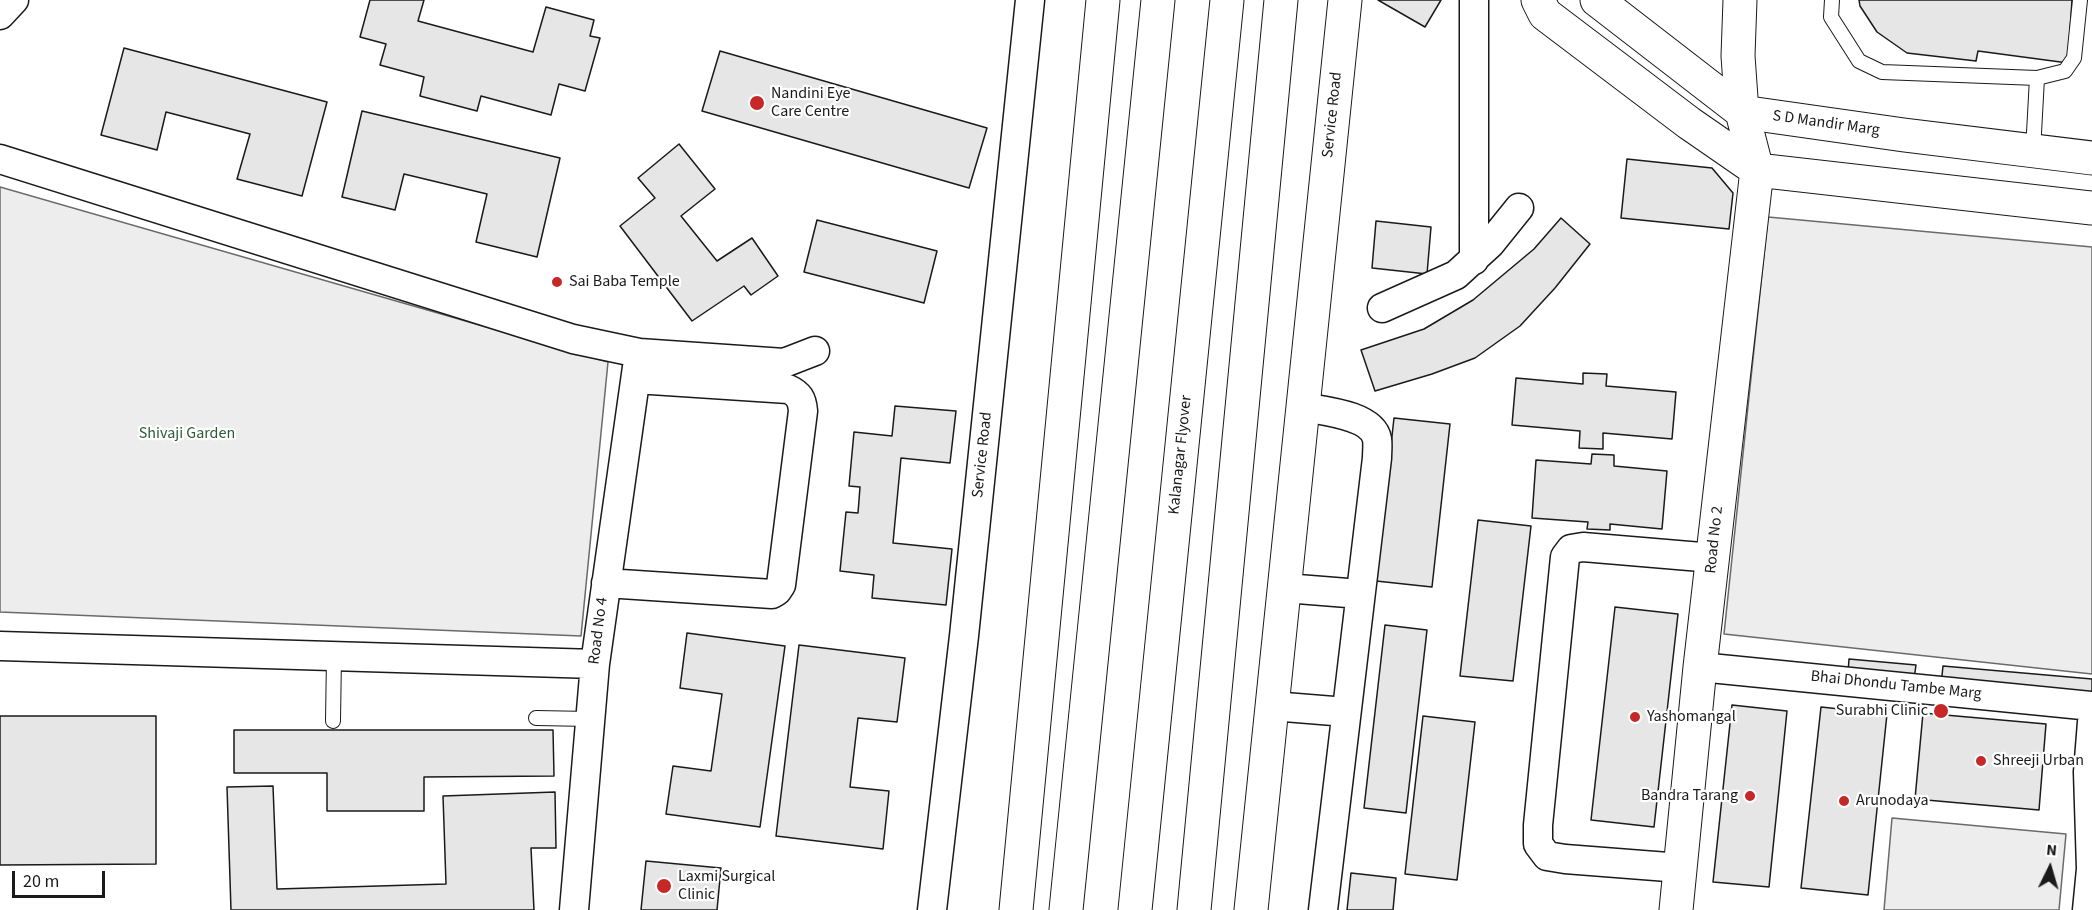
<!DOCTYPE html>
<style>
body{margin:0}
#map{position:relative;width:2092px;height:910px;overflow:hidden;background:#fff;font-family:"Source Sans 3",sans-serif}
canvas{display:block}
.north{position:absolute;left:2020px;top:838px;width:60px;height:60px;-webkit-text-stroke:4px #fff;paint-order:stroke;rotate:5deg;font-size:16px;font-weight:700;line-height:24px;text-align:center;color:#1a1a1a}
.north::after{content:'';display:block;margin:auto;width:21px;height:27px;background:#1a1a1a;clip-path:polygon(50% 0,100% 100%,50% 72%,0 100%)}
.scale{position:absolute;left:12px;top:871px;width:93px;height:27px;box-sizing:border-box;border:3px solid #1a1a1a;border-top:0;padding-left:8px;font-size:18px;line-height:21px;white-space:nowrap;color:#1a1a1a;-webkit-text-stroke:4px #fff;paint-order:stroke}
</style>
<div id="map">
<canvas width="2092" height="910"></canvas>
<div class="north">N</div>
<div class="scale">20 m</div>
</div>
<script>
const g = document.querySelector('canvas').getContext('2d');
g.lineJoin = 'round';
function paint(path, color) { g.fillStyle = color; g.fill(path, 'evenodd'); }
function strokePath(path, color, width, dash) { g.strokeStyle = color; g.lineWidth = width; g.lineCap = dash ? 'butt' : 'round'; g.setLineDash(dash || []); g.stroke(path); }
function write(font, color, halo, rows, align = 'center') {
  g.font = font + ' "Source Sans 3",sans-serif'; g.lineWidth = 4.5; g.setLineDash([]); g.textBaseline = 'middle'; g.strokeStyle = halo; g.fillStyle = color; for (const [text, x, y, turn = 0] of rows) {
    g.save(); g.translate(x, y); g.rotate((+turn || 0) * Math.PI / 180); g.textAlign = isNaN(turn) ? turn : align; if (halo) g.strokeText(text, 0, 0); g.fillText(text, 0, 0); g.restore();
  }
}
const built = new Path2D(`
 M0 187 608 362 581 636 0 612Z
 M1768 217 2092 247V674L1724 634Z
 M1892 818 2066 834 2059 910H1884Z`);
paint(built, '#ededed');
strokePath(built, '#6a6a6a', 1.5);
const building = new Path2D(`
 M370 0H424L418 21 533 52 546 7 594 20 590 36 600 38 585 91 559 84 551 115 481 96 477 111 420 96 424 77 380 65 386 44 360 37Z
 M1378 0H1441L1425 27Z
 M1859 0H2072L2068 63 1978 51 1976 61 1907 53 1877 32 1860 6Z
 M124 48 327 102 302 196 237 179 250 134 166 112 157 150 101 135Z
 M720 51 987 128 969 188 702 111Z
 M362 111 560 158 537 257 476 242 487 194 404 174 395 210 342 197Z
 M679 144 715 189 681 216 717 261 752 238 778 276 751 295 744 286 692 321 620 226 655 198 638 178Z
 M1627 159 1712 168 1733 193 1729 229 1621 218Z
 M1561 218 1590 244 1555 288 1520 326 1475 358 1432 374 1375 391 1361 350 1424 329 1473 300 1534 249Z
 M817 220 937 251 924 303 804 272Z
 M1376 221 1431 227 1427 274 1372 268Z
 M1583 373 1607 374 1606 386 1676 392 1672 439 1603 433V449L1579 448 1580 431 1512 425 1516 378 1583 384Z
 M895 406 956 411 950 463 901 458 893 543 952 549 946 605 872 598 874 575 840 571 846 512 858 513 860 487 849 486 854 432 892 436Z
 M1394 418 1450 424 1432 587 1376 581Z
 M1592 454 1614 455V466L1667 471 1662 529 1610 524V530L1587 529 1588 522 1532 518 1536 460 1591 464Z
 M1478 520 1531 526 1513 681 1460 676Z
 M1615 607 1678 614 1654 827 1591 820Z
 M1385 625 1427 630 1406 813 1364 808Z
 M687 633 785 646 760 827 666 814 673 766 711 771 722 694 680 688Z
 M799 645 905 658 897 722 858 718 850 787 889 791 883 849 776 836Z
 M1849 659 1916 665 1914 679 1848 673Z
 M1943 666 2092 679V697L1941 685Z
 M1732 705 1787 711 1769 887 1713 882Z
 M1821 707 1887 714 1868 895 1801 888Z
 M1923 713 2046 724 2039 810 1915 799Z
 M0 716H156V864L0 865Z
 M1423 716 1475 722 1457 880 1405 874Z
 M234 730H553L554 776 424 777V811H327V773H234Z
 M273 786 277 889 446 884 443 796 555 792 556 848H531L534 910H231L227 787Z
 M646 861 721 868 717 910H641Z
 M1351 873 1396 878 1393 910H1347Z`);
paint(building, '#e6e6e6');
strokePath(building, '#1a1a1a', 1.5);
const service = new Path2D(`
 M1832 0 1831 17 1859 61 1882 72 2037 78 2065 71 2074 58 2080 0
 M2033 151 2037 78
 M536 718 590 719
 M333 721 334 656`);
const minor = new Path2D(`
 M0 15 14 0
 M0 159 573 339 639 353 784 363 815 351
 M1474 260V0
 M1382 308 1456 275 1490 244 1519 208
 M1303 407C1324 411 1372 415 1377 439 1378 445 1377 452 1377 458L1323 910
 M606 583 772 594 777 591 781 585 803 411C802 399 799 394 788 389L636 379
 M1285 588 1360 594
 M0 646 595 664
 M1700 667 2092 706
 M1272 706 1346 712
 M1681 868 1565 859 1547 856 1538 844V825L1565 557 1571 549 1583 547 1713 558
 M574 910 595 664 639 353
 M932 910 964 636 1030 0
 M2087 910 2091 869 2088 772 2092 722`);
const tertiary = new Path2D(`
 M1538 0 1545 14 1689 123 1757 170 2092 208
 M1597 0 1742 112 1904 135 2092 158
 M1251 910 1345 0
 M1676 910 1700 667 1757 170 1742 112 1738 56 1740 0`);
const motorway = new Path2D(`
 M1016 910 1103 0
 M1066 910 1158 0
 M1135 910 1227 0
 M1194 910 1281 0`);
strokePath(service, '#1a1a1a', 16);
strokePath(minor, '#1a1a1a', 31);
strokePath(tertiary, '#1a1a1a', 35);
strokePath(motorway, '#1a1a1a', 35);
strokePath(service, '#fff', 14);
strokePath(minor, '#fff', 28);
strokePath(tertiary, '#fff', 33);
strokePath(motorway, '#fff', 33);
for (const [x, y, r, color] of [
 [757,103,8,"#c62828"],
 [557,282,6,"#c62828"],
 [1941,711,8,"#c62828"],
 [1635,717,6,"#c62828"],
 [1981,761,6,"#c62828"],
 [1750,796,6,"#c62828"],
 [1844,801,6,"#c62828"],
 [664,886,8,"#c62828"]
]) { const dot = new Path2D(); dot.arc(x, y, r, 0, 2 * Math.PI); g.fillStyle = color; g.fill(dot); strokePath(dot, '#fff', 2); }
write('16px', '#1a1a1a', '#fff', [
 ["Nandini Eye",771,94],
 ["Care Centre",771,112],
 ["Sai Baba Temple",569,282],
 ["Surabhi Clinic",1928,711,"right"],
 ["Yashomangal",1647,717],
 ["Shreeji Urban",1993,761],
 ["Bandra Tarang",1738,796,"right"],
 ["Arunodaya",1856,801],
 ["Laxmi Surgical",678,877],
 ["Clinic",678,895]
], 'left');
write('16px', '#1a1a1a', '#fff', [
 ["Service Road",1333,115,-84],
 ["S D Mandir Marg",1826,124,8],
 ["Service Road",983,455,-84],
 ["Kalanagar Flyover",1181,455,-84],
 ["Road No 2",1715,540,-84],
 ["Road No 4",599,631,-83],
 ["Bhai Dhondu Tambe Marg",1896,686,6]
]);
write('16px', '#2b5a34', '#fff', [
 ["Shivaji Garden",187,434]
]);
</script>
